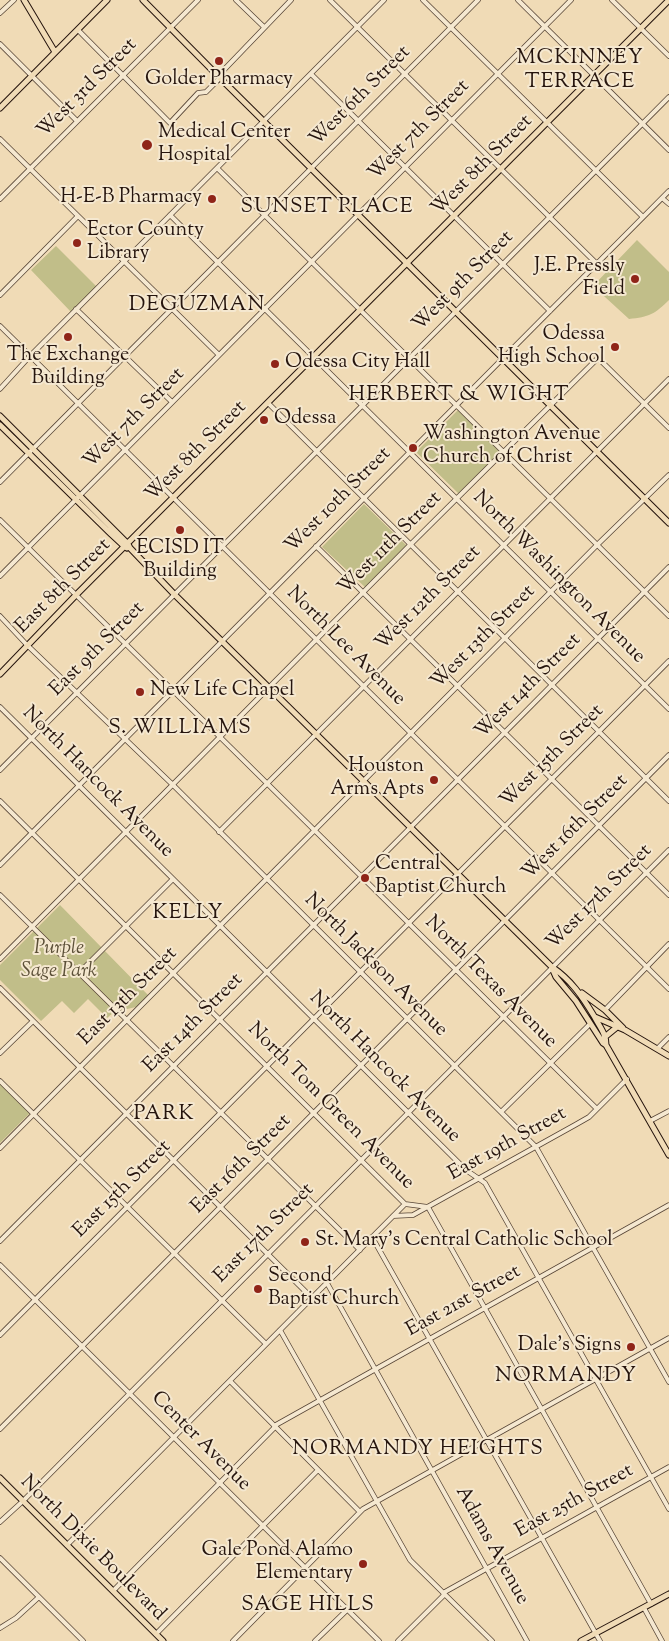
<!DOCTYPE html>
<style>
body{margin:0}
canvas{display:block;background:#f0dbb6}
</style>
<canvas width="669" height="1641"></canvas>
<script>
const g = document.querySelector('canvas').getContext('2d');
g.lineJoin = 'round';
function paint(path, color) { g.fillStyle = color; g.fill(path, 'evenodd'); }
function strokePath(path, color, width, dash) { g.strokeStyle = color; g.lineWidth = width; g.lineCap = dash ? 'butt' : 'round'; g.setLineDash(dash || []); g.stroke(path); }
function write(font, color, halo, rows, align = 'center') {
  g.font = font + ' "Sorts Mill Goudy",serif'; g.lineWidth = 4; g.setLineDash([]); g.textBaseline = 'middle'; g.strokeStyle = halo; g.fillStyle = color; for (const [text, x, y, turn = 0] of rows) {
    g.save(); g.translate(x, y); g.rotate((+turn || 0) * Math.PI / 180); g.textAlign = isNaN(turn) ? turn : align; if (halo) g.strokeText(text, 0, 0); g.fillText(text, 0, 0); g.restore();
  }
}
paint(new Path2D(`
 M637 240 669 272V300C655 314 649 317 629 319L593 286Z
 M56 246 97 287 71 312 31 270Z
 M458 410 501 452 459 494 416 452Z
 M364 504 407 546 366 588 322 547Z
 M60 905 148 995 136 1007 114 1012 107 1018 88 999 74 1013 62 1001 41 1021 0 980V965Z
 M0 1084 30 1113 0 1143Z`), '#c1be89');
const minor = new Path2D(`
 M236 0 264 27
 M330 0 597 264
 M423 0 643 217
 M518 0 669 150
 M612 0 669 56
 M0 13 14 0
 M78 30 170 123 198 93 206 92 220 78
 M0 44 77 121
 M311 74 550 311
 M218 76 291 0
 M0 139 219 355
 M217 168 669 616
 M662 198 669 204
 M0 199 198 0
 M170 215 669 709
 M0 295 78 216
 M76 309 172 402
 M0 326 669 989
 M0 389 30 356 384 0
 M268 403 669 801
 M0 482 478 0
 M0 520 597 1109
 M316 546 669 895
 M0 576 571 0
 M0 616 27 645 173 785 536 1147 669 1382
 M0 707 466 1170 485 1183 669 1509
 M0 770 669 97
 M0 801 405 1204 428 1207
 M219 832 669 379
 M0 865 669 191
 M0 895 360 1250
 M0 959 410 545 598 358 669 428
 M79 973 173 879
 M0 988 312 1298
 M605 1010 669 944
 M657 1049 669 1037
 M0 1053 33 1021
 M0 1081 266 1344
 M501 1112 590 1024
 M650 1121 669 1111
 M0 1148 597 545 669 475
 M428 1207 651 1604
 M393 1216 413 1215 575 1125 589 1117 627 1079
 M372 1237 600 1641
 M0 1241 669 567
 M0 1265 379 1641
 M327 1283 527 1641
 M280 1330 410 1560 492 1641
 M0 1335 669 661
 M230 1381 360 1512
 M274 1426 669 1205
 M0 1429 669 755
 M0 1522 23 1501 669 850
 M67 1545 405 1204
 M0 1558 83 1641
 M113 1591 275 1427
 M443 1593 669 1467
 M644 1608 662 1641
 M0 1628 16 1618 39 1597
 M156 1634 318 1470
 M233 1641 363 1509 669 1338
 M315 1641 348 1609
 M398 1641 444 1595`);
const major = new Path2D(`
 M24 0 55 52
 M143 0 220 78 669 523
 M0 108 107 0
 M0 416 128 544 130 548 174 594 552 967C571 980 582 996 594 1016 599 1026 606 1033 606 1045
 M0 425 111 534 125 547 127 548
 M0 674 76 595 669 0
 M552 968 556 977 576 1001 603 1043 606 1045 669 1155
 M582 993 605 1010 623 1028
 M595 1017 625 1030 669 1056
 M606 1036 617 1027
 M0 1478 163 1641
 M581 1641 669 1594`);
strokePath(minor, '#584637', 5.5);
strokePath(major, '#25140d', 7);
strokePath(minor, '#f5e8d0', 4);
strokePath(major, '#f0dbb6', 5);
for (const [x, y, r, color] of [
 [219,61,5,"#8f2418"],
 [147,145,6,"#8f2418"],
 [212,199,5,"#8f2418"],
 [77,243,5,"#8f2418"],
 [635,279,5,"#8f2418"],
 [68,337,5,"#8f2418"],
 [615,347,5,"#8f2418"],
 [275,364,5,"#8f2418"],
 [264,420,5,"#8f2418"],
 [413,448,5,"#8f2418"],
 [180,530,5,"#8f2418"],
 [140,692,5,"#8f2418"],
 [434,780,5,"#8f2418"],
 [365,878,5,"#8f2418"],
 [305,1242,5,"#8f2418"],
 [258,1289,5,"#8f2418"],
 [631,1347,5,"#8f2418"],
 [363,1564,5,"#8f2418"]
]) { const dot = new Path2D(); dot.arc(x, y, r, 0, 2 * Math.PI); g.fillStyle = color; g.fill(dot); strokePath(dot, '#f5e8d0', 2); }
write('20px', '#25140d', '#f5e8d0', [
 ["Golder Pharmacy",219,81,"center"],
 ["Medical Center",158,134],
 ["Hospital",158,157],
 ["H-E-B Pharmacy",202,199,"right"],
 ["Ector County",87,232],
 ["Library",87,255],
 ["J.E. Pressly",625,268,"right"],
 ["Field",625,291,"right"],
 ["Odessa",605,336,"right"],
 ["High School",605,359,"right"],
 ["The Exchange",68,357,"center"],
 ["Building",68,380,"center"],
 ["Odessa City Hall",285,364],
 ["Odessa",274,420],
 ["Washington Avenue",423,436],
 ["Church of Christ",423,459],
 ["ECISD IT",180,550,"center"],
 ["Building",180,573,"center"],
 ["New Life Chapel",150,692],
 ["Houston",424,768,"right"],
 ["Arms Apts",424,791,"right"],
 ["Central",375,866],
 ["Baptist Church",375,889],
 ["St. Mary's Central Catholic School",315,1242],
 ["Second",268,1278],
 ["Baptist Church",268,1301],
 ["Dale's Signs",621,1347,"right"],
 ["Gale Pond Alamo",353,1552,"right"],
 ["Elementary",353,1575,"right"]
], 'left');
write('20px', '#25140d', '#f5e8d0', [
 ["West 3rd Street",88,89,-45],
 ["West 6th Street",361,97,-45],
 ["West 7th Street",420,131,-45],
 ["West 8th Street",483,166,-45],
 ["West 9th Street",464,282,-45],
 ["West 7th Street",135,419,-45],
 ["West 8th Street",197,452,-45],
 ["West 10th Street",339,501,-45],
 ["West 11th Street",391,544,-45],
 ["North Washington Avenue",558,578,45],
 ["East 8th Street",64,587,-45],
 ["West 12th Street",429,599,-45],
 ["West 13th Street",484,638,-45],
 ["North Lee Avenue",345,647,45],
 ["East 9th Street",98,650,-45],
 ["West 14th Street",529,687,-45],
 ["West 15th Street",553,757,-45],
 ["North Hancock Avenue",97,783,45],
 ["West 16th Street",576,828,-45],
 ["West 17th Street",600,898,-45],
 ["North Jackson Avenue",375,966,45],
 ["North Texas Avenue",490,983,45],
 ["East 13th Street",129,997,-45],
 ["East 14th Street",194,1024,-45],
 ["North Hancock Avenue",384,1068,45],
 ["North Tom Green Avenue",330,1107,45],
 ["East 19th Street",508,1145,-29],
 ["East 16th Street",242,1165,-45],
 ["East 15th Street",123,1190,-45],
 ["East 17th Street",265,1234,-45],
 ["East 21st Street",464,1302,-29],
 ["Center Avenue",200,1442,45],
 ["East 25th Street",575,1502,-29],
 ["Adams Avenue",491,1546,61],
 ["North Dixie Boulevard",92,1549,45]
]);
write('italic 20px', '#5c5038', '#f5e8d0', [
 ["Purple",59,950],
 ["Sage Park",59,973]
]);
g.letterSpacing = '1px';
write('21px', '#25140d', '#f5e8d0', [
 ["MCKINNEY",580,59],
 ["TERRACE",580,83],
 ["SUNSET PLACE",327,208],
 ["DEGUZMAN",197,306],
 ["HERBERT & WIGHT",459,396],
 ["S. WILLIAMS",180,729],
 ["KELLY",188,914],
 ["PARK",164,1115],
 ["NORMANDY",566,1377],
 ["NORMANDY HEIGHTS",418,1450],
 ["SAGE HILLS",308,1606]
]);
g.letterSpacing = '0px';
</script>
